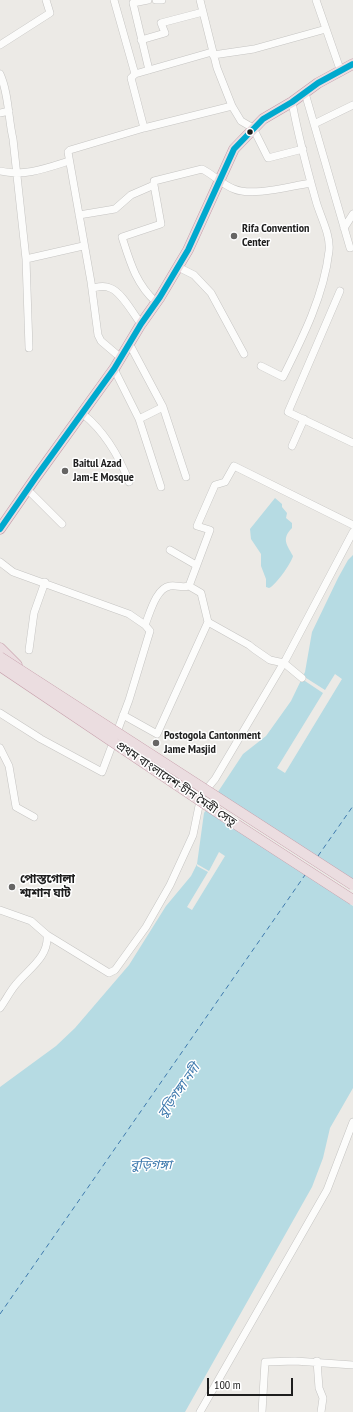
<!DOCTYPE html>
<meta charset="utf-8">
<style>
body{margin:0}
#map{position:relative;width:353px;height:1412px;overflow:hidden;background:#eceae6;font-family:"PT Sans Narrow",sans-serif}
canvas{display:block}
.scale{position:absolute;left:207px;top:1378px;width:86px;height:18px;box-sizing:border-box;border:2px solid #1e1e1e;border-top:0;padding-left:5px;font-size:12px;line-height:14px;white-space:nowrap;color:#1e1e1e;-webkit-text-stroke:3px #fff;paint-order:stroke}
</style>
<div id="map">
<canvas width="353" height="1412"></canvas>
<div class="scale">100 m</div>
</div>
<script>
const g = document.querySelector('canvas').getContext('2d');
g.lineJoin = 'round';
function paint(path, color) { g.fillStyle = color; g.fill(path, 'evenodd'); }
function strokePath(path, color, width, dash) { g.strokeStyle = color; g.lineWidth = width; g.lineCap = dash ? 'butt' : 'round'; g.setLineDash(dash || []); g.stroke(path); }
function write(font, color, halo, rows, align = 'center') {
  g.font = font + ' "PT Sans Narrow","Noto Sans Bengali",sans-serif'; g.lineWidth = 3; g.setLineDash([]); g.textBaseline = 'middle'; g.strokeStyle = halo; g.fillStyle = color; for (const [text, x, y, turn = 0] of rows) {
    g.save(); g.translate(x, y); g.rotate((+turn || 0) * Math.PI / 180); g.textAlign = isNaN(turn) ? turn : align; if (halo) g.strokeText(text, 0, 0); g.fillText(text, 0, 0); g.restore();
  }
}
paint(new Path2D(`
 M275 498 282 504V507L287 513 286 518 292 523V528C281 539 287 545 293 556 291 564 275 586 269 588L266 587V579L261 566V554L251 539 250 529Z
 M353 555V1088L330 1128 323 1158 312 1187 185 1412H0V1087L56 1046 75 1028 129 965 166 906 191 876 197 864 204 813 243 754 266 736 291 701 305 672 312 632 338 578 348 560Z`), '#b6dbe3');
paint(new Path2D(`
 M335 674 342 679 285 773 277 768 323 693 302 679 303 676 325 690Z
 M214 796 353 886V906L206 808Z
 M219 852 225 856 192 910 187 907 208 872 197 866V864L209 871Z`), '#eceae6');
strokePath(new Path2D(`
 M318 856 353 806
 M0 1314 305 875`), '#3f7aae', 1, [5, 4]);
const minor = new Path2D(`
 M114 0 135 74 131 78 144 128 232 106
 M148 0 133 3 149 70
 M156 0H162
 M200 0 217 68 232 106 241 121 253 128 268 158 303 149
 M316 0 341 72
 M141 40 165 33 161 23 203 12
 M0 45 50 13 46 0
 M213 55 254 49 326 29
 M0 74C9 94 8 118 13 139L26 259 83 246
 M135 74 212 52
 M305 93 350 248
 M0 113 9 111
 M314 124 353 105
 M0 171C23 177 47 168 69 161
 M154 185 161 224 122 237C130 262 136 284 156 302
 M79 215 115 209 131 195 154 185V181L202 169C214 175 221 184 234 189 253 197 290 186 311 183
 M344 228 353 214
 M26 259 29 348
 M178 267 194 275 211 293 244 354
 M92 288C98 287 104 285 110 288 121 291 134 315 141 324
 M340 291 288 412 353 443
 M130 345 163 407 139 419
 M121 358 101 341 98 335 91 282 68 152 70 150 144 128
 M261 366 283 377C303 337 324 295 329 251 331 235 320 216 316 201 307 169 298 135 292 102
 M114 369 139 419 161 487
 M163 407 186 477
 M83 414C105 432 119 456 129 482
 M292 446 304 419
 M28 490 62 524
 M170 550 196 565
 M0 562 13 572 129 614 145 625 150 631 129 700 102 772 41 739 0 713
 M189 586 201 593 208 622
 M145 625C150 613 156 588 170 586 177 585 181 588 189 586L210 530 197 526 215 485 225 482 234 466 353 525
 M29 650 34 613 45 582
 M123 715 157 734 208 622 249 645 254 649 270 660 284 663 302 678
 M0 748 9 766 16 807 34 817
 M0 910 31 921 47 935 109 973 115 970 146 927 170 885 193 835 201 796 215 779 286 659 353 532
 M0 1008C6 1000 11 989 18 982 30 968 49 956 47 935
 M317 1361 319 1388 323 1398 321 1412
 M200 1412 327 1190 353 1122
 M262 1412 265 1362 295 1361 353 1365`);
const highway = new Path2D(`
 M0 529 36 477 114 369 141 324 160 297 188 250 234 149 263 119 292 102 318 83 353 64
 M0 648 17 665`);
strokePath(minor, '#c5c4c2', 8);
strokePath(highway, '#c49ba8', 11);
strokePath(minor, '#fcfcfb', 7);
strokePath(highway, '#ebdde0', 10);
const highwayBridge = new Path2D(`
 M0 657 353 885
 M0 666 211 808 353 900`);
strokePath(highwayBridge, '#c49ba8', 11, []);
strokePath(highwayBridge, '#ebdde0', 10);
strokePath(new Path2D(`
 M0 529 36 477 114 369 141 324 160 297 188 250 234 149 263 119 292 102 318 83 353 64`), '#00a9ce', 6);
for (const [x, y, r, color] of [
 [250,132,3.5,"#1e1e1e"],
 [234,236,4,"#666564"],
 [65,471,4,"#666564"],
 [156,743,4,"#666564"],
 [12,887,4,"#666564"]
]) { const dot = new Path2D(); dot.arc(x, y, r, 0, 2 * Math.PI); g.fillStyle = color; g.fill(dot); strokePath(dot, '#fff', 1.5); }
write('bold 12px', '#1e1e1e', '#fff', [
 ["Rifa Convention",242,229],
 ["Center",242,243],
 ["Baitul Azad",73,464],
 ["Jam-E Mosque",73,478],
 ["Postogola Cantonment",164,736],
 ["Jame Masjid",164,750],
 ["পোস্তগোলা",20,880],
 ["শ্মশান ঘাট",20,894]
], 'left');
write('12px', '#1e1e1e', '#fff', [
 ["প্রথম বাংলাদেশ-চীন মৈত্রী সেতু",176,784,34]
]);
write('italic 13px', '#3f7aae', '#fff', [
 ["বুড়িগঙ্গা নদী",179,1091,-55],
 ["বুড়িগঙ্গা",151,1165]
]);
</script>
